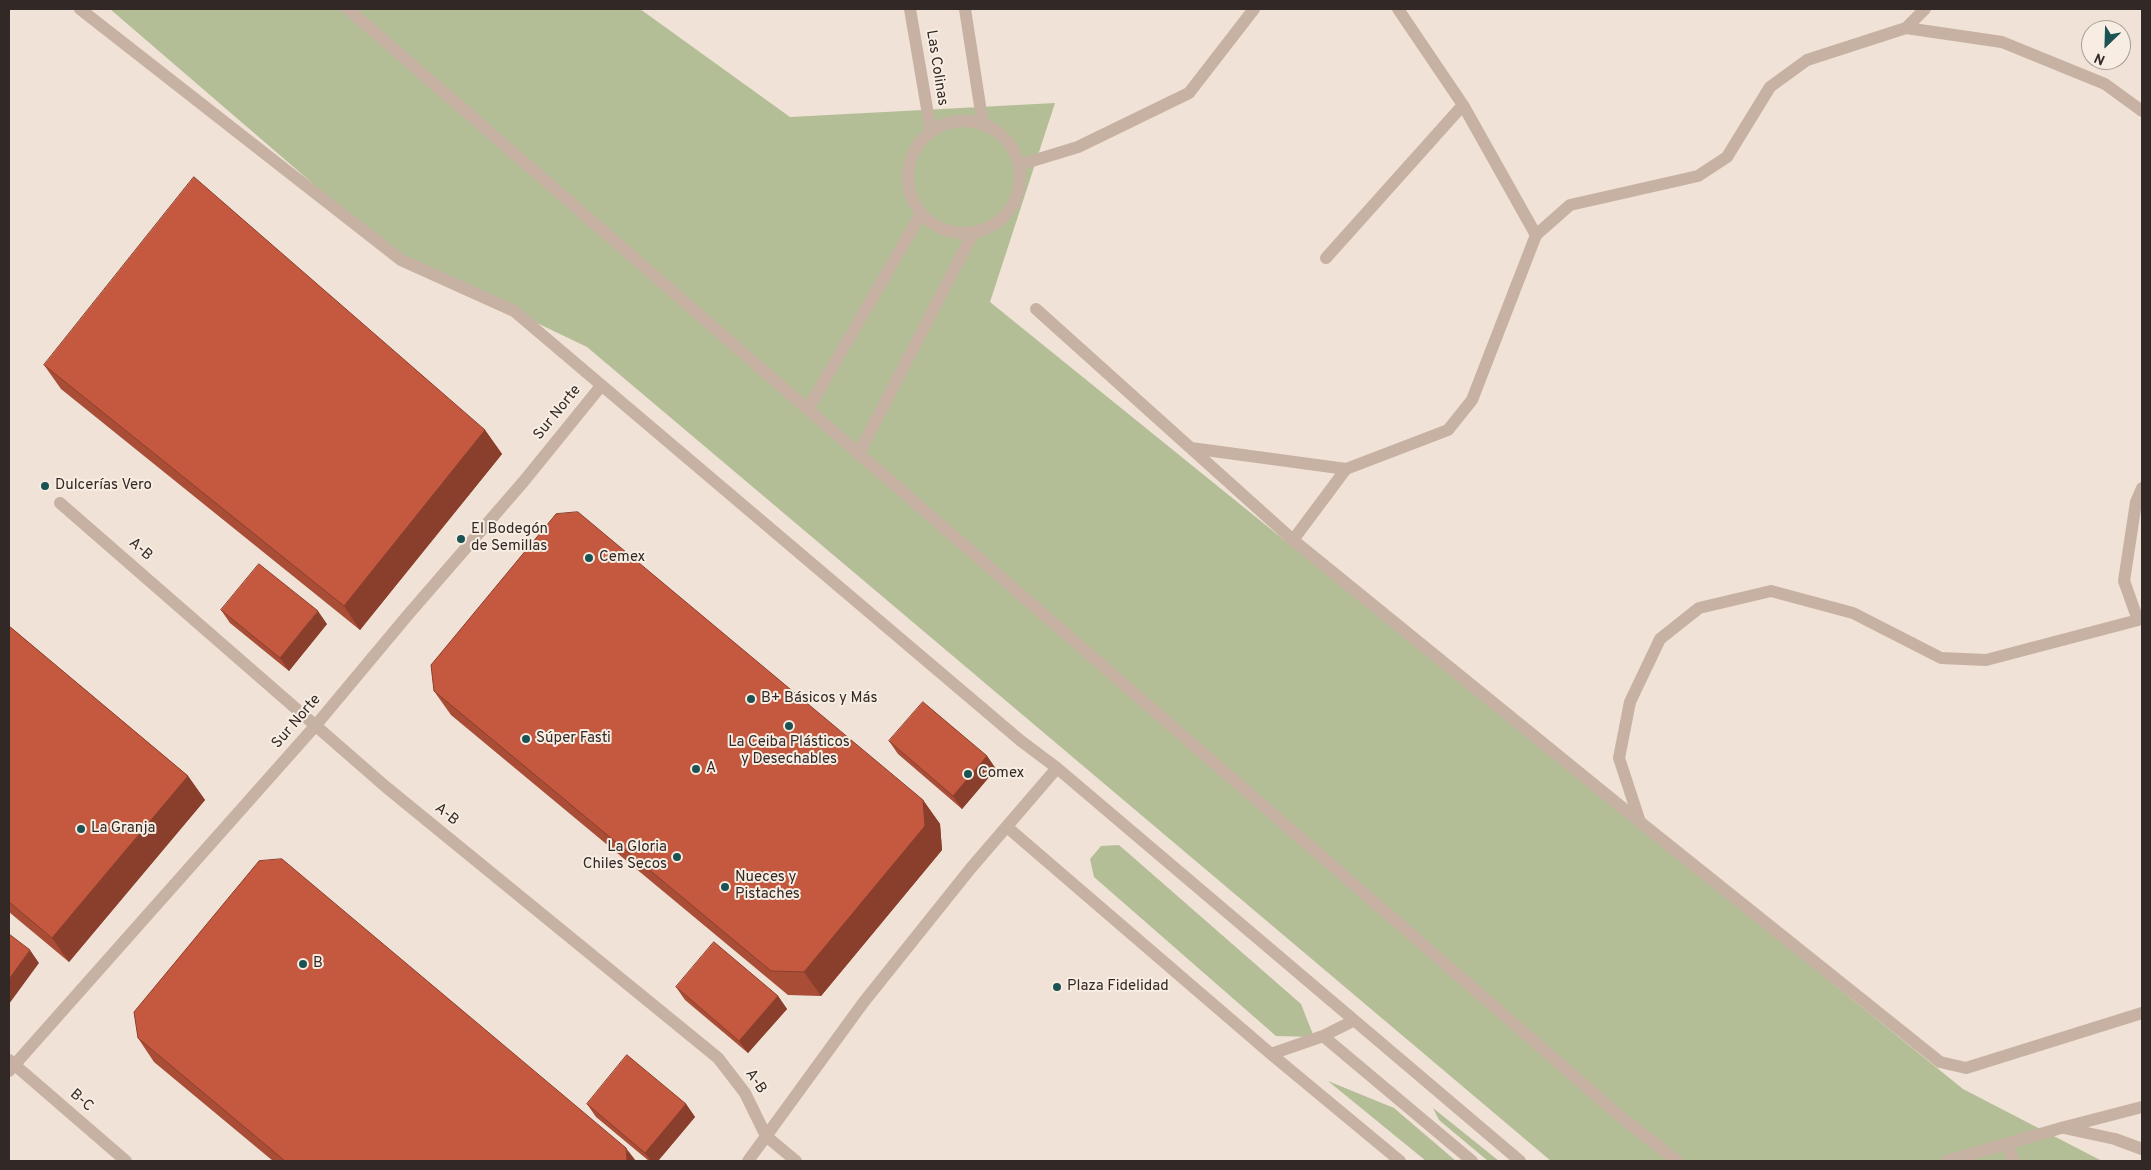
<!DOCTYPE html>
<meta charset="utf-8">
<style>
body{margin:0}
#map{position:relative;width:2151px;height:1170px;overflow:hidden;background:#f0e2d6;font-family:Overpass,sans-serif}
canvas{display:block}
.frame{position:absolute;inset:0;border:10px solid #322825;pointer-events:none}
.north{position:absolute;left:2081px;top:20px;width:50px;height:50px;box-sizing:border-box;background:#f8ede2;border:1px solid #a99e96;border-radius:50%;rotate:204deg;font-size:14px;font-weight:700;line-height:20px;text-align:center;color:#322825}
.north::after{content:'';display:block;margin:auto;width:18px;height:22px;background:#1b5253;clip-path:polygon(50% 0,100% 100%,50% 72%,0 100%)}
</style>
<div id="map">
<canvas width="2151" height="1170"></canvas>
<div class="frame"></div>
<div class="north">N</div>
</div>
<script>
const g = document.querySelector('canvas').getContext('2d');
g.lineJoin = 'round';
function paint(path, color) { g.fillStyle = color; g.fill(path, 'evenodd'); }
function strokePath(path, color, width, dash) { g.strokeStyle = color; g.lineWidth = width; g.lineCap = dash ? 'butt' : 'round'; g.setLineDash(dash || []); g.stroke(path); }
function write(font, color, halo, rows, align = 'center') {
  g.font = font + ' Overpass,sans-serif'; g.lineWidth = 4; g.setLineDash([]); g.textBaseline = 'middle'; g.strokeStyle = halo; g.fillStyle = color; for (const [text, x, y, turn = 0] of rows) {
    g.save(); g.translate(x, y); g.rotate((+turn || 0) * Math.PI / 180); g.textAlign = isNaN(turn) ? turn : align; if (halo) g.strokeText(text, 0, 0); g.fillText(text, 0, 0); g.restore();
  }
}
paint(new Path2D(`
 M110 9H640L790 117 1055 103 990 302 1963 1089 2102 1161H1551L587 347 397 256Z
 M1119 845 1301 1004 1314 1037 1276 1036 1094 877 1090 859 1101 846Z
 M1328 1081 1394 1108 1456 1161H1426Z
 M1433 1108 1499 1161H1488L1439 1120Z`), '#b3be97');
strokePath(new Path2D(`
 M80 9 401 260 514 311 1021 741 1057 768 1520 1161
 M348 9 1621 1117 1677 1161
 M910 9 931 132
 M965 9 983 125
 M1398 9 1463 105 1536 235
 M1906 28 1925 9
 M908 177a56 56 0 1 1 112 0a56 56 0 1 1-112 0Z
 M1019 165 1078 147 1189 93 1254 9
 M1326 258 1463 105
 M1036 309 1293 540 1640 822 1940 1062 1966 1068 2142 1013
 M808 409 921 214
 M1191 448 1346 469 1448 430 1472 400 1536 235 1570 205 1698 176 1727 157 1770 87 1807 60 1906 28 2002 42 2105 84 2142 111
 M859 453 973 233
 M60 503 386 787 718 1058 745 1093 766 1136 796 1161
 M1293 540 1346 469
 M2138 620 2124 581 2136 502 2142 488
 M1640 822 1619 758 1630 702 1660 639 1699 608 1771 591 1853 613 1941 658 1986 660 2142 619
 M1007 827 1271 1054 1400 1161
 M1323 1036 1472 1161
 M1271 1054 1323 1036 1353 1021
 M9 1060 126 1161
 M9 1071 316 725 407 616 524 481 601 386
 M2064 1128 2115 1139 2142 1149
 M2008 1145 2013 1161
 M748 1161 863 1003 971 868 1057 768
 M1947 1161 2061 1128 2142 1107`), '#c7b1a3', 12);
paint(new Path2D(`
 M44 365 485 430 502 454 360 630 61 389Z
 M221 610 327 624 289 671 230 623Z
 M9 626 188 776 205 800 69 962 9 912Z
 M434 691 923 800 940 824 942 850 821 996 788 995 451 715Z
 M889 741 987 756 996 769 962 809 898 754Z
 M676 987 778 996 787 1009 748 1053 685 1000Z
 M138 1038 636 1161H273L154 1062Z
 M587 1104H686L695 1117 658 1161H649L596 1117Z`), '#a94d36');
paint(new Path2D(`
 M485 430 502 454 360 630 344 606Z
 M318 611 327 624 289 671 280 658Z
 M987 756 996 769 962 809 953 796Z
 M188 776 205 800 69 962 52 938Z
 M923 800 940 824 942 850 821 996 804 972Z
 M30 950 39 963 9 1004V979Z
 M778 996 787 1009 748 1053 739 1041Z
 M686 1104 695 1117 658 1161H651L645 1153Z
 M626 1148 636 1161H627Z`), '#8a3e2c');
const building = new Path2D(`
 M194 177 485 430 344 606 44 365Z
 M578 512 923 800 925 826 804 972 771 971 434 691 431 665 556 514Z
 M259 564 318 611 280 658 221 610Z
 M9 626 188 776 52 938 9 902Z
 M923 702 987 756 953 796 889 741Z
 M282 859 626 1148 627 1161H285L138 1038 134 1012 259 861Z
 M9 934 30 950 9 979Z
 M714 942 778 996 739 1041 676 987Z
 M627 1055 686 1104 645 1153 587 1104Z`);
paint(building, '#c5593f');
strokePath(building, '#8a3e2c', 1);
for (const [x, y, r, color] of [
 [45,486,5,"#1b5253"],
 [461,539,5,"#1b5253"],
 [589,558,5,"#1b5253"],
 [751,699,5,"#1b5253"],
 [789,726,5,"#1b5253"],
 [526,739,5,"#1b5253"],
 [696,769,5,"#1b5253"],
 [968,774,5,"#1b5253"],
 [81,829,5,"#1b5253"],
 [677,857,5,"#1b5253"],
 [725,887,5,"#1b5253"],
 [303,964,5,"#1b5253"],
 [1057,987,5,"#1b5253"]
]) { const dot = new Path2D(); dot.arc(x, y, r, 0, 2 * Math.PI); g.fillStyle = color; g.fill(dot); strokePath(dot, '#f8ede2', 2); }
write('15px', '#322825', '#f8ede2', [
 ["Las Colinas",936,68,81],
 ["Sur Norte",558,413,-51],
 ["A-B",140,550,41],
 ["Sur Norte",297,722,-49],
 ["A-B",446,815,39],
 ["A-B",755,1082,57],
 ["B-C",81,1101,41]
]);
write('15px', '#322825', '#f8ede2', [
 ["Dulcerías Vero",55,486],
 ["El Bodegón",471,530],
 ["de Semillas",471,547],
 ["Cemex",599,558],
 ["B+ Básicos y Más",761,699],
 ["Súper Fasti",536,739],
 ["La Ceiba Plásticos",789,743,"center"],
 ["y Desechables",789,760,"center"],
 ["A",706,769],
 ["Comex",978,774],
 ["La Granja",91,829],
 ["La Gloria",667,848,"right"],
 ["Chiles Secos",667,865,"right"],
 ["Nueces y",735,878],
 ["Pistaches",735,895],
 ["B",313,964],
 ["Plaza Fidelidad",1067,987]
], 'left');
</script>
